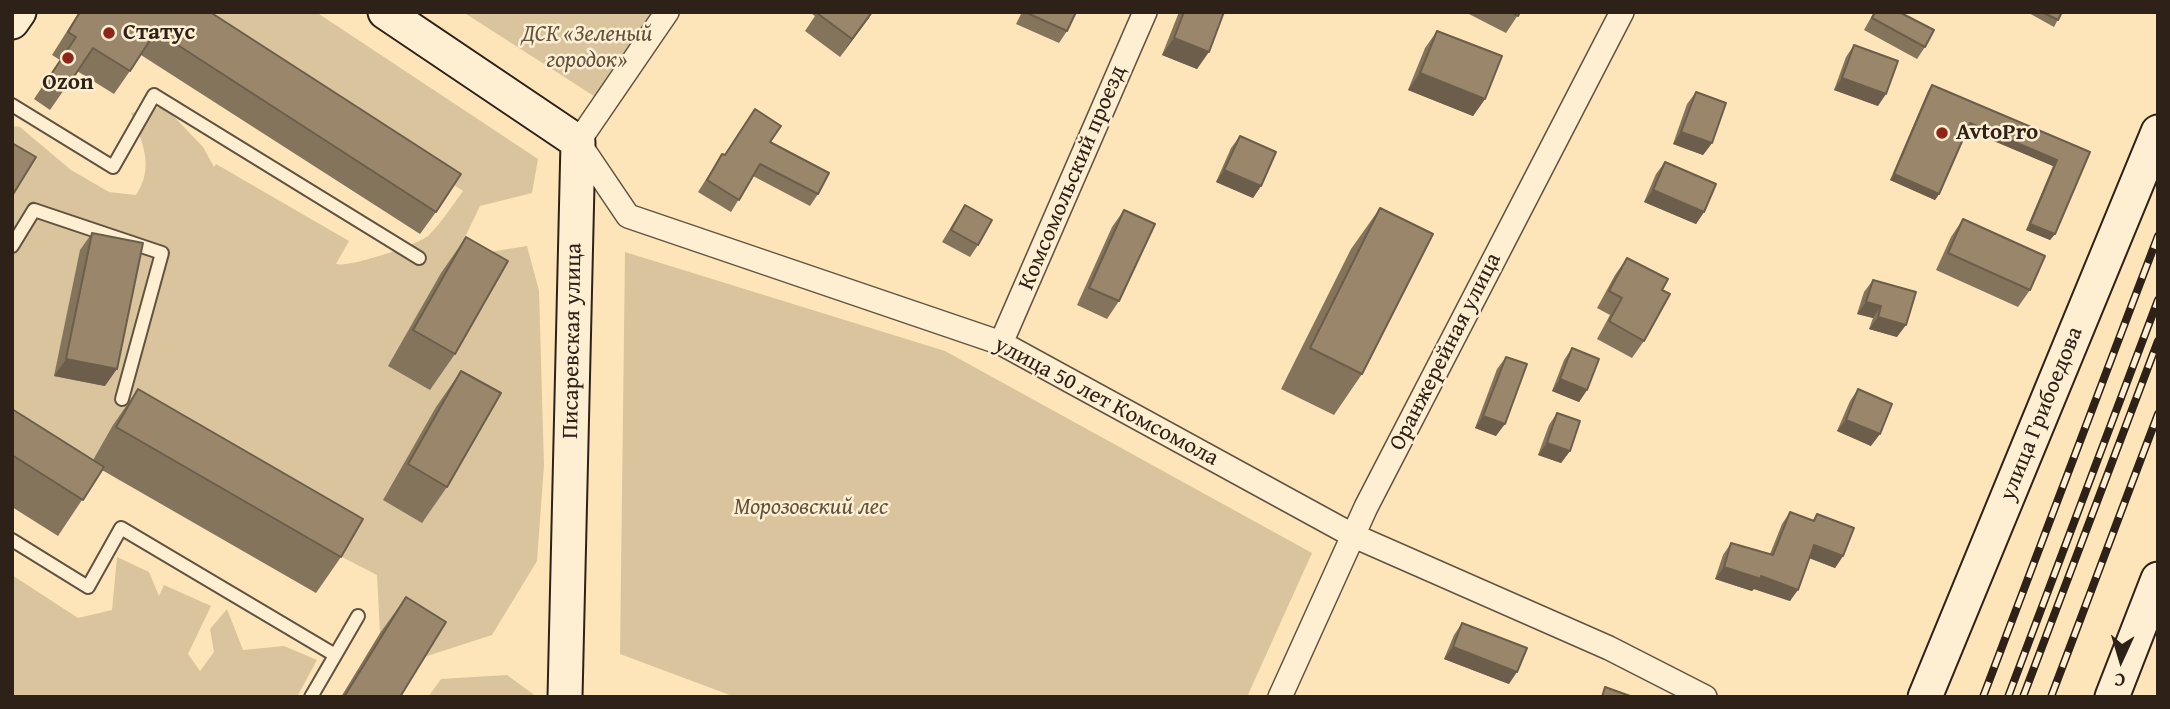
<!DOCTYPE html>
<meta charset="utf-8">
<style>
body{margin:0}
#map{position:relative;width:2170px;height:709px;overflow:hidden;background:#fde5b9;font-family:"Gentium Book Plus",serif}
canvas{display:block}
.frame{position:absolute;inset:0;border:14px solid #2e2117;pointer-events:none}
.north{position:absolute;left:2086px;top:625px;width:70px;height:70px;-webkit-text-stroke:5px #feeed2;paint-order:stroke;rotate:184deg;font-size:19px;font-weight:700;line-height:28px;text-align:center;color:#2e2117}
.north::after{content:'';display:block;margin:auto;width:24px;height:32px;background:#2e2117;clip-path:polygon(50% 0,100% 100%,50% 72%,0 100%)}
</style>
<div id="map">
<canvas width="2170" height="709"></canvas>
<div class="frame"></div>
<div class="north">С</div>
</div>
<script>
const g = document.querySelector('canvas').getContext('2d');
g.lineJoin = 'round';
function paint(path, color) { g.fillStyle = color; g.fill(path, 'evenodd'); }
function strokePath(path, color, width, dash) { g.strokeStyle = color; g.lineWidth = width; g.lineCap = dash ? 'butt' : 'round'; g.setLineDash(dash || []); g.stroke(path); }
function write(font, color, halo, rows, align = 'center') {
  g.font = font + ' "Gentium Book Plus",serif'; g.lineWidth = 5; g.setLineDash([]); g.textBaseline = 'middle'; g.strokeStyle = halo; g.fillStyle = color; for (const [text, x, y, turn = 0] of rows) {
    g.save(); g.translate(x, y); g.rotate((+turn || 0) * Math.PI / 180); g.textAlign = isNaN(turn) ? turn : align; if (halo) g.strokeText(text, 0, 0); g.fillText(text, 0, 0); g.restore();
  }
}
paint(new Path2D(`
 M198 12H316L538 159 532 193 480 206 465 237 483 253 527 246 539 291 544 465 537 561 492 635 421 658 380 633 377 575 338 555 114 425 91 463 12 461V126L20 127 71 170 109 192 136 195C155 167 142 141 131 113L164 106 203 147 214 167 216 164 349 241 336 264C348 268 419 245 429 235 442 222 452 206 463 191L196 15Z
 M463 12H655L597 98Z
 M625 252 945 351 1312 553 1247 697H735L620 654Z
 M117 557 149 572 159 596 164 585 211 606 188 654 200 671 214 652 210 629 227 609 243 650 284 646 317 660 297 697H12V575L78 618 112 610Z
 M507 675 537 697H428L441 679Z`), '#dac49d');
const lane = new Path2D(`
 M12 105 113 167 154 95 419 258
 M12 246 34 210 162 253 122 399
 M12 540 88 587 121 528 335 655
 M311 697 358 616`);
const street = new Path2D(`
 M667 12 578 142 628 216 1001 343 1352 535 1609 648 1705 697
 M1001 343 1145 12
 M1280 697 1366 507 1622 12`);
const secondary = new Path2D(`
 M385 12 578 142 565 697
 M12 22 19 12
 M1925 697 2158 132
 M2112 697 2158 579`);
strokePath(lane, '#625240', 16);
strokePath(street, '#625240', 26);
strokePath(secondary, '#2e2117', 37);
strokePath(lane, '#feeed2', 12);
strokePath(street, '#feeed2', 23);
strokePath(secondary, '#feeed2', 33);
const rail = new Path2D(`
 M1983 697 2158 236
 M2008 697 2158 300
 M2023 697 2158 341
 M2051 697 2158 414`);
strokePath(rail, '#2e2117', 8);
strokePath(rail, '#feeed2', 5, [16]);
paint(new Path2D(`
 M79 12H210L436 212 420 234 141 55 114 94 77 71 50 110 34 99 60 60 52 55Z
 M809 12H873L840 57 805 31 815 16Z
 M1022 12H1076L1067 31 1059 43 1016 24Z
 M1179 12H1224L1197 69 1162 55Z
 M1465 12H1520L1506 33Z
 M1874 12H1899L1925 47 1917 59 1864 30Z
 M2027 12H2062L2054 27Z
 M1437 31 1485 99 1473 116 1408 90 1425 48Z
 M1854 45 1878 106 1834 90 1846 57Z
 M1932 85 2090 152 2055 234 2050 240 2026 230 2053 166 1967 129 1939 194 1935 200 1890 180 1928 91Z
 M1696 92 1712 143 1703 155 1673 144 1687 104Z
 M1240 136 1261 186 1253 198 1216 182 1231 148Z
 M770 142 818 194 810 206 753 176 731 212 698 192 722 154 724 155Z
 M1665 162 1704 212 1696 224 1644 202 1656 174Z
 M965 205 978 245 970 257 942 242 957 217Z
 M1380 208 1362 374 1334 415 1281 389 1351 249Z
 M1124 210 1119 301 1107 319 1077 305 1112 227Z
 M1963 219 2030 290 2018 307 1936 270 1951 237Z
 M92 233 105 386 54 376 80 250Z
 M466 237 455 354 430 390 388 366 441 273Z
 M1627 258 1662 290 1644 341 1632 358 1597 339 1610 315 1597 308 1615 275Z
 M1873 280 1897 337 1869 329 1873 318 1857 314 1864 292Z
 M1572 348 1587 390 1579 402 1552 391 1564 360Z
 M1506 357 1496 436 1475 428 1497 369Z
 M461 371 447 487 422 523 383 500 436 407Z
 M138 389 341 557 316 593 102 470 58 536 12 507V409L93 460 113 425Z
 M1858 389 1871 446 1837 431 1850 401Z
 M1557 413 1570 451 1561 463 1538 455 1549 425Z
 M1790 512 1813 520 1817 514 1843 556 1835 568 1810 558 1790 601 1754 589 1752 591 1715 579 1723 555 1731 543 1770 554 1782 524Z
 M406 597 400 697H341L380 633Z
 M1462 623 1509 684 1444 659 1454 635Z`), '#84745c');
paint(new Path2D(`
 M872 12 869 18 840 57 852 39Z
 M1174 38 1209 52 1197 69 1162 55Z
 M1420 73 1485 99 1473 116 1408 90Z
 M1842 78 1886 94 1878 106 1834 90Z
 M1970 123 2057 160 2053 166 1965 129Z
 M1681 132 1712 143 1703 155 1673 144Z
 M1224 170 1261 186 1253 198 1216 182Z
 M1894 174 1939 194 1935 200 1890 180Z
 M1653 190 1704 212 1696 224 1644 202Z
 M2030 224 2055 234 2050 240 2026 230Z
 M1866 302 1881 306 1873 318 1857 314Z
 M1878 317 1906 325 1897 337 1869 329Z
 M66 359 117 369 105 386 54 376Z
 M1560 379 1587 390 1579 402 1552 391Z
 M1483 416 1505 424 1496 436 1475 428Z
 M1846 420 1880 434 1871 446 1837 431Z
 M1547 443 1570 451 1561 463 1538 455Z
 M1814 545 1843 556 1835 568 1806 557Z
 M1724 567 1761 576 1798 590 1790 601 1754 589 1752 591 1715 579Z
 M1453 647 1517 672 1509 684 1444 659Z`), '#6c5e4b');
const building = new Path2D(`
 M80 12H210L461 174 436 212 156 31 130 71 93 48 67 87 50 76 76 37 68 32Z
 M818 12H872L852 39 817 13Z
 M1025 12H1076L1067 31Z
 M1184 12H1224L1209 52 1174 38Z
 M1511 12H1520L1518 16Z
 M1875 12H1899L1934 30 1925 47 1872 18Z
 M2042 12H2062L2058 20Z
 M1437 31 1502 56 1485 99 1420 73Z
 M1854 45 1898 61 1886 94 1842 78Z
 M1932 85 2090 152 2055 234 2030 224 2057 160 1970 123 1939 194 1894 174Z
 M1696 92 1726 103 1712 143 1681 132Z
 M755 109 781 126 770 142 829 173 818 194 760 164 739 200 707 180 722 154 725 155Z
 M1240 136 1276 152 1261 186 1224 170Z
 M12 143 36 157 12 196Z
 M1665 162 1716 184 1704 212 1653 190Z
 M965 205 992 220 978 245 951 230Z
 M1380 208 1433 234 1362 374 1310 348Z
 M1124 210 1155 224 1119 301 1089 288Z
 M1963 219 2045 256 2030 290 1948 253Z
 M92 233 143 243 117 369 66 359Z
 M466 237 508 261 455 354 413 330Z
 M1627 258 1668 279 1662 290 1670 294 1644 341 1609 321 1622 298 1609 291Z
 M1873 280 1916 292 1906 325 1878 317 1881 306 1866 302Z
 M1572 348 1599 359 1587 390 1560 379Z
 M1506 357 1527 364 1505 424 1483 416Z
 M461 371 501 393 447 487 408 464Z
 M138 389 363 519 341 557 116 427Z
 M1858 389 1892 404 1880 434 1846 420Z
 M12 409 104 467 83 500 12 455Z
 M1557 413 1580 421 1570 451 1547 443Z
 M1790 512 1814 521 1817 514 1854 528 1843 556 1814 545 1798 590 1761 576V579L1724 567 1731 543 1773 555Z
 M406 597 446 622 400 697H344Z
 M1462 623 1527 648 1517 672 1453 647Z
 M1605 687 1633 697H1602Z`);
paint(building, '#9a876b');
strokePath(building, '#6c5e4b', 2);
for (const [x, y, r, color] of [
 [109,33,7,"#8f2418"],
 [68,58,7,"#8f2418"],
 [1942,133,7,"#8f2418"]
]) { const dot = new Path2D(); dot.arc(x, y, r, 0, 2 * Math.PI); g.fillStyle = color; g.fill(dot); strokePath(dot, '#feeed2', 2.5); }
write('bold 23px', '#2e2117', '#feeed2', [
 ["Статус",123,33],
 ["Ozon",68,83,"center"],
 ["AvtoPro",1956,133]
], 'left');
write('italic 23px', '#62523f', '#feeed2', [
 ["ДСК «Зеленый",587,35],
 ["городок»",587,61],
 ["Морозовский лес",811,508]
]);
write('23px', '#2e2117', '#feeed2', [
 ["Комсомольский проезд",1073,178,-67],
 ["Писаревская улица",573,341,-89],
 ["Оранжерейная улица",1446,352,-63],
 ["улица 50 лет Комсомола",1106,402,28],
 ["улица Грибоедова",2042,414,-68]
]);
</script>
